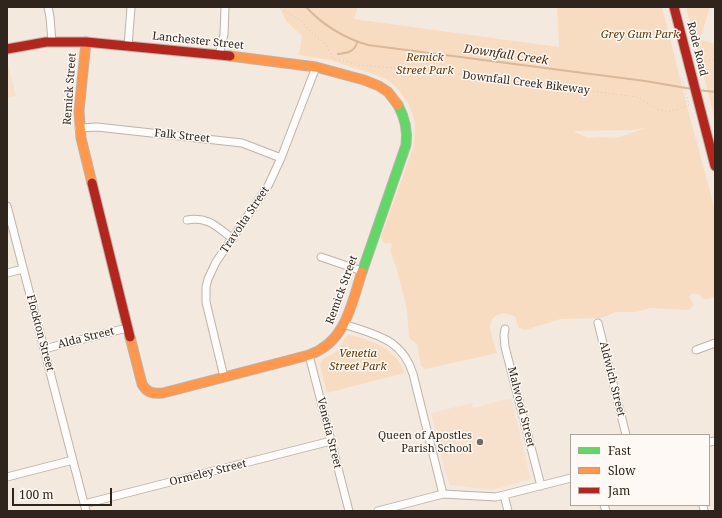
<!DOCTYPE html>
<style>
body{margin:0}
#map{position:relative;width:722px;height:518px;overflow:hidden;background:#f4e9df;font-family:"Noto Serif",serif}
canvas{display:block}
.frame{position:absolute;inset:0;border:8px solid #2f251c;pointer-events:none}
.legend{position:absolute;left:570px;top:434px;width:140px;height:72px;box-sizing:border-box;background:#fef9f4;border:1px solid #aba49e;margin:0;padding:5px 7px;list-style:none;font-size:12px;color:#2f251c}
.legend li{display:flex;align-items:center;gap:8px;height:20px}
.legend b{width:20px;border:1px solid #aba49e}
.scale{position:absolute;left:12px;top:488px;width:100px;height:18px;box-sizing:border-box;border:2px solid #2f251c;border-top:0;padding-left:5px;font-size:12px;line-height:14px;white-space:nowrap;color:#2f251c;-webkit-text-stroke:3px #fef9f4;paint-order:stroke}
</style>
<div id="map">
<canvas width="722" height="518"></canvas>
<div class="frame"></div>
<ul class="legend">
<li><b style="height:5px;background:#63d668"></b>Fast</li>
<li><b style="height:5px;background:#ff974d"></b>Slow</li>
<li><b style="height:5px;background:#b3261e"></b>Jam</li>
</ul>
<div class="scale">100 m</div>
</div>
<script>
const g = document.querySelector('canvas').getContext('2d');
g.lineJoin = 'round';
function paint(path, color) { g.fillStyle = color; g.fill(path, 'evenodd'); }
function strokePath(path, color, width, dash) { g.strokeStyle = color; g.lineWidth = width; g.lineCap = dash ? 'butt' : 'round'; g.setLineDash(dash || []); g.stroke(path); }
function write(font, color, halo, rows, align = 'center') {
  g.font = font + ' "Noto Serif",serif'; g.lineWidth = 3; g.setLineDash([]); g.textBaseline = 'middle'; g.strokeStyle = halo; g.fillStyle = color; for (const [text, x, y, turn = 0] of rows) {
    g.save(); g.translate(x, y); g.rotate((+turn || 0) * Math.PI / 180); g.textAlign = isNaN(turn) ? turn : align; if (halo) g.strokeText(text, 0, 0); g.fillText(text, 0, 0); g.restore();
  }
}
paint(new Path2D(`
 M7 60 16 96 7 98Z
 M511 398 530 476V479L493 490 450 485 445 471 431 413 472 403 473 408Z`), '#f7e1cd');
paint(new Path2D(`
 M279 7H358L354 19 559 47 557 7H662L691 121 715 210V296L709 299H703L700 295 693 293 689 296 694 305 689 310 651 308 636 312H616L601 318 561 319 525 330 519 328 515 317C505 310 490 313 490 328 491 336 495 345 497 353L426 369 421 366 417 344 409 338 407 310 397 270 390 250 392 246 391 243H384L381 237 414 145 415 122 408 103 397 88 389 81 376 75 330 60 299 55 302 36 287 22ZM646 128 617 138 600 137 588 138 573 131 633 130Z
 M686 7H710L700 39 715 44V120Z
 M349 335C355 335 361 338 367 340 385 346 398 355 405 373L327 393 320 366C322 355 330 357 337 351 342 346 342 338 349 335Z`), '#f8dcc2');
strokePath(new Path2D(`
 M306 7C323 25 344 38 368 45L645 81 692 89
 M338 54C347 53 354 52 357 43
 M698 90 715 92`), '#d9b899', 2);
const street = new Path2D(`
 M48 7 50 17 52 42
 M128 47 131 7
 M219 55 224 34 225 7
 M79 128 97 127 233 142 242 143 281 158
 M7 206 86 511
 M187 220C208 216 217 227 233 239
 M321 257 362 271
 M7 273 23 269
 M598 323 626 435
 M344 324C375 335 402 338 413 374L443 494
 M505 329 504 335 505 347 541 486
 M44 349 127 328
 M696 350 715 343
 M309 355 349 511
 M224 377 206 302V287L208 279 216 262 268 186 281 158 316 67
 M709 442 715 441
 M7 477 73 460
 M504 495 508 511
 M84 504 331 441
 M604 505 606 511
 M703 505 704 511
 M378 511 443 494 496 497 571 478`);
const fast = new Path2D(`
 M362 272 406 145C408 131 405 118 398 105`);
const slow = new Path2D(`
 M86 42 79 111 81 138 92 183
 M230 56 316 67 364 80 379 86 388 92 398 105
 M130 337 142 384C147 393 153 394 163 393L309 355C346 342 351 305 362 272`);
const jam = new Path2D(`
 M674 7 715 166
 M7 49 46 42H86L230 56
 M92 183 130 337`);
strokePath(street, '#bcb3aa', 9);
strokePath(fast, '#bcb3aa', 11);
strokePath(slow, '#bcb3aa', 11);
strokePath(jam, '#bcb3aa', 11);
strokePath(new Path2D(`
 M282 7 285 11 302 22 311 32 326 44 333 58 359 65 442 72 637 97C646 102 659 113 670 111 676 110 683 107 689 105L682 78
 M697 63 715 59
 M442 73V76`), '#cecac5', 1, [1, 3]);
strokePath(street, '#fdfcfa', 7);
strokePath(fast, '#63d668', 9);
strokePath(slow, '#ff974d', 9);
strokePath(jam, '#b3261e', 9);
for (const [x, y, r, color] of [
 [480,442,4,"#746a60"]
]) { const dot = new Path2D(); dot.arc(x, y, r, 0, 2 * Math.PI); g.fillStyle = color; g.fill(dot); strokePath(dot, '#fef9f4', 1.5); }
write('italic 11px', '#5f3602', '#fef9f4', [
 ["Grey Gum Park",640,35],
 ["Remick",425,58],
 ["Street Park",425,71],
 ["Venetia",358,354],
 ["Street Park",358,367]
]);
write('11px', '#2f251c', '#fef9f4', [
 ["Lanchester Street",198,41,6],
 ["Rode Road",697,49,76],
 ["Downfall Creek Bikeway",526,83,7],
 ["Remick Street",70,89,-86],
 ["Falk Street",182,136,6],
 ["Travolta Street",245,220,-56],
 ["Remick Street",342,290,-70],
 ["Flockton Street",40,333,75],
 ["Alda Street",86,338,-14],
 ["Aldwich Street",612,379,76],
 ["Malwood Street",521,407,76],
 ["Venetia Street",329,433,76],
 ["Ormeley Street",208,473,-14]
]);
write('11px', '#2f251c', '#fef9f4', [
 ["Queen of Apostles",472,436],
 ["Parish School",472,449]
], 'right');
write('italic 12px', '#482b0b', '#fef9f4', [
 ["Downfall Creek",506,55,8]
]);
</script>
